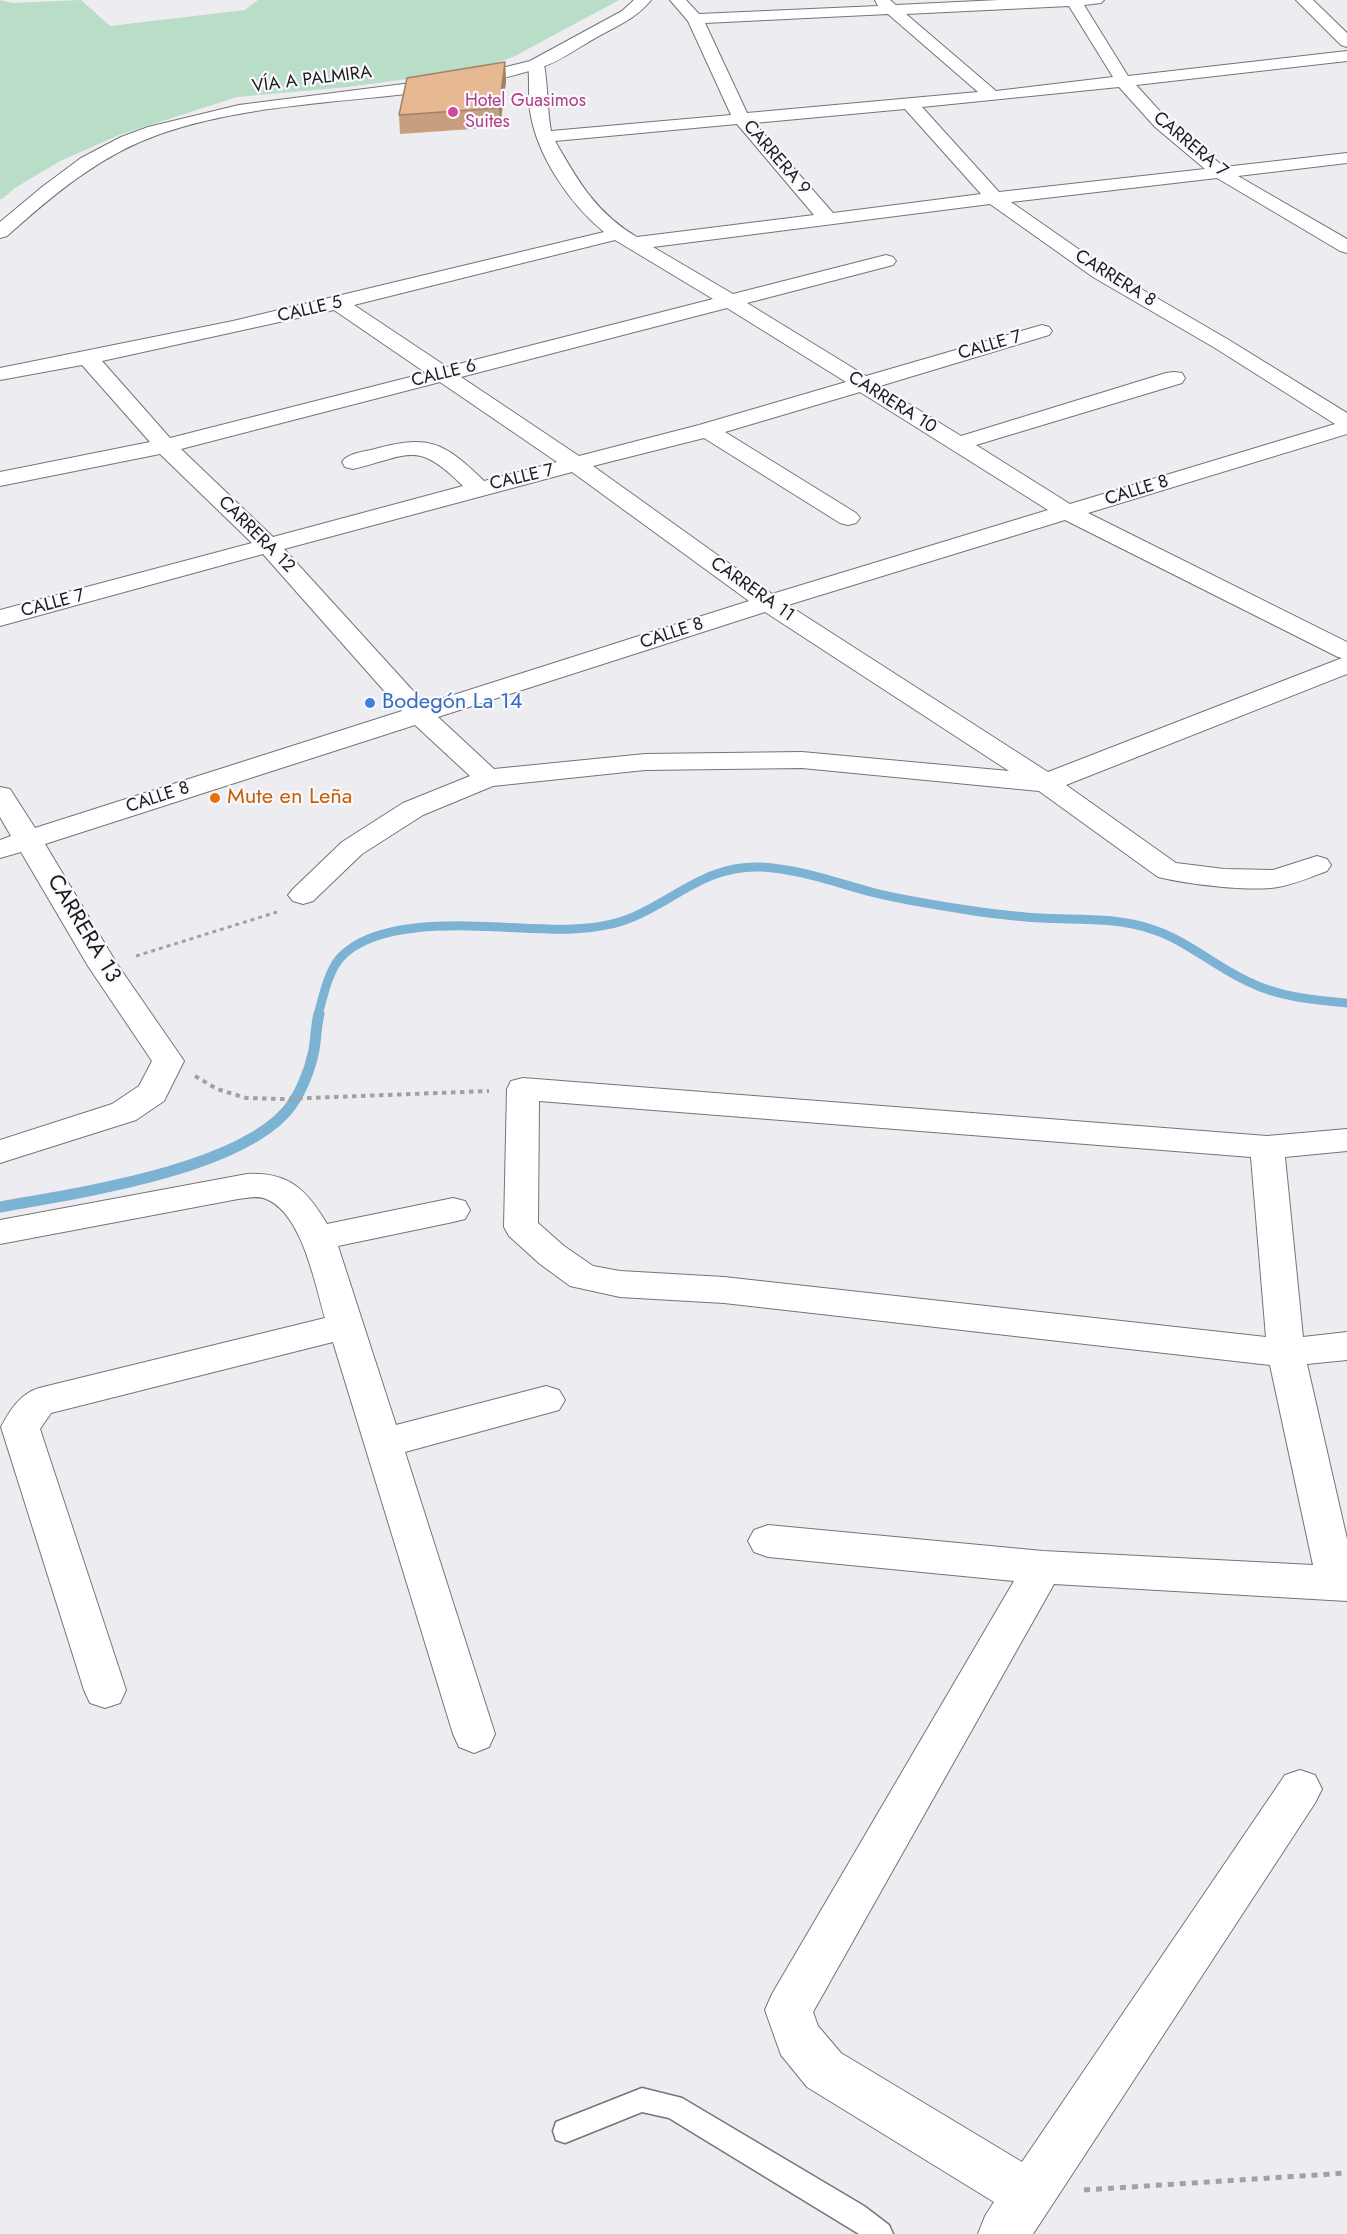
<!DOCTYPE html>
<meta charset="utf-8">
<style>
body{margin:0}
canvas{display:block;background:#ececf1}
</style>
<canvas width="1347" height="2234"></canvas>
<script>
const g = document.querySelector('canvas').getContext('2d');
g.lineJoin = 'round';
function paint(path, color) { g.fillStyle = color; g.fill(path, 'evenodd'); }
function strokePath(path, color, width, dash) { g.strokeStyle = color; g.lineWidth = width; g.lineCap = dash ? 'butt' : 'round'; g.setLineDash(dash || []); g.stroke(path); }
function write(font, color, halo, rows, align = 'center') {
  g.font = font + ' Jost,sans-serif'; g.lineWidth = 4.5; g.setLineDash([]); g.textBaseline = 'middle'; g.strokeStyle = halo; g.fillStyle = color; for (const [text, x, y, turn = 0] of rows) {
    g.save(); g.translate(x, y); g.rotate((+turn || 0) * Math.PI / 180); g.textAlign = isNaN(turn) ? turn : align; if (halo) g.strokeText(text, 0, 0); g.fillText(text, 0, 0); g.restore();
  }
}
paint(new Path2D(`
 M0 0 12 3 81 0 110 26 245 10 258 0H619L515 56 480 69 348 87 237 97 119 135 60 161 15 188 2 199H0Z`), '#b9ddc7');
strokePath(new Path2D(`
 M318 1015C323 997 328 972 340 958 385 908 512 932 573 929 593 928 615 925 633 917 679 897 707 865 761 867 800 869 837 883 875 893 908 901 941 906 974 911 996 914 1018 917 1041 918 1077 920 1116 917 1151 929 1187 940 1215 967 1249 982 1279 997 1314 1000 1347 1003`), '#7cb3d4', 9);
strokePath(new Path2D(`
 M0 1207C77 1193 233 1171 286 1112 300 1096 310 1070 314 1050 316 1038 316 1026 319 1014`), '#7cb3d4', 11);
const lane = new Path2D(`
 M642 2088 682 2098 864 2206 889 2225 893 2234H859L669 2118 642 2112 565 2143 556 2140 553 2131 556 2122Z`);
const street = new Path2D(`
 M670 0H686L699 14 878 6 875 0H890L896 5 999 0H1104L1101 3 1084 5 1128 76 1347 51V61L1136 85 1167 119 1224 167 1347 153V163L1238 176 1347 239V253L1340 251 1217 178 1011 202 1107 269 1229 340 1347 413V434L1088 513 1347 642V674L1066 785 1176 863 1224 869 1273 870 1317 856 1327 859 1331 865 1327 871C1311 877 1295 884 1278 887 1250 892 1186 884 1158 877L1039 791 802 768 645 770 493 786 423 815 362 854 313 901 303 904 293 901 288 895 293 889 342 842 403 803 470 776 415 725 45 844 117 964 184 1061 164 1101 136 1120 0 1163V1140L112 1104 139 1086 152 1061 88 966 21 852 0 858V840L11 836 0 817V787L10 789 35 828 402 711 263 554 0 626V610L252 543 160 454 0 486V472L150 442 82 365 0 380V368L233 321 604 232C569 203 537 156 530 111 528 95 530 80 528 64L536 59 544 64C548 87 547 109 551 131L731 115 688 21ZM1069 6 1113 77 996 91 906 14ZM888 14 978 92 747 113 705 23ZM1119 87 1155 127 1205 169 999 192 922 107ZM905 109 981 194 833 213 754 123ZM737 124 814 215 637 237C596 213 578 181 555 141ZM990 204 1093 277 1215 348 1335 424 1070 504 976 445 1182 383 1185 378 1182 373 1174 372 1166 373 961 436 880 386 1049 335 1052 331 1049 327 1042 325 1035 327 866 376 747 303 893 265 896 261 893 257 886 255 733 294 653 247ZM615 240 713 299 447 367 354 305ZM727 308 846 382 699 425 579 456 461 377ZM334 310 426 373 170 438 102 361ZM440 382 557 462 484 481C443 441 428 434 371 450 361 452 347 454 342 462L345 467 353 469C410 455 417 440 463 486L273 537 181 449ZM860 392 1048 510 772 594 593 466 704 438 840 523 848 525 856 523 860 518 856 513 725 432ZM572 472 749 601 425 704 284 549ZM1065 520 1338 657 1342 658 1048 772 788 605ZM765 612 1009 771 802 752 645 754 494 769 438 717Z
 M1296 0H1313L1347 33V47L1341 45Z
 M523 1078 1267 1136 1347 1129V1151L1285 1157 1303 1337 1347 1332V1360L1307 1364 1347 1539V1601L1054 1584 813 2012 818 2026 841 2053 1022 2162 1285 1775 1300 1770 1315 1775 1322 1789 1315 1803 1033 2234H978L985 2216 994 2202 807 2087 781 2055 765 2010 772 1994 1014 1581 768 1557 754 1552 748 1541 754 1530 768 1525 1043 1551 1313 1565 1270 1365 724 1303 620 1297 570 1286 540 1264 509 1236 504 1227 507 1089 511 1081ZM539 1101 1251 1157 1266 1337 724 1277 620 1271 593 1266 564 1246 538 1223Z
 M247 1174C289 1172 307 1190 327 1224L453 1198 465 1201 470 1210 465 1219 453 1222 338 1246 396 1425 546 1386 559 1390 565 1400 559 1410 405 1452 495 1734 489 1747 474 1753 459 1747 453 1734 333 1342 51 1413 40 1429 126 1690 120 1703 105 1708 90 1703 84 1690 1 1427C10 1410 20 1394 39 1388L325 1318C315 1284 302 1213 266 1199 258 1195 247 1198 238 1199L0 1244V1220Z`);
const secondary = new Path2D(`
 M634 0H651C638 17 617 26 599 36 580 46 560 62 539 68 417 107 282 92 160 134 100 155 54 194 7 236L0 238V222L42 187 81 158 121 137 148 127 239 105 474 75 530 61 622 11Z`);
strokePath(lane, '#757479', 3);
strokePath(street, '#757479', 2);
strokePath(secondary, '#757479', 2);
strokePath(new Path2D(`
 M136 956 277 912`), '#a1a1a4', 3, [4, 4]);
strokePath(new Path2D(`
 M195 1076 217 1089 246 1098 283 1099 489 1091`), '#a1a1a4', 4, [4.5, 4.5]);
strokePath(new Path2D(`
 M1084 2190 1347 2173`), '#a1a1a4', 5, [6, 6]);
paint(lane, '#fff');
paint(street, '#fff');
paint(secondary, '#fff');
paint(new Path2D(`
 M505 62 506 81 500 127 400 134 399 115Z`), '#c79f7e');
paint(new Path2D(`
 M505 62 506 81 500 127 499 108Z`), '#a28266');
const building = new Path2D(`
 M505 62 499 108 399 115 407 78Z`);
paint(building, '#e7b992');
strokePath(building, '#a28266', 1.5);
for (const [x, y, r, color] of [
 [453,112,6,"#d1479c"],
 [370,703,6,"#3f7fe0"],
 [215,798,6,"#e8710a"]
]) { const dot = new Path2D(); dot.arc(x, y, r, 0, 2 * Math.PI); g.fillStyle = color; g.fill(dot); strokePath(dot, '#faf9fe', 2); }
write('18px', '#1c1c1d', '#faf9fe', [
 ["VÍA A PALMIRA",312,80,-7],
 ["CARRERA 7",1190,145,40],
 ["CARRERA 9",776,158,49],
 ["CARRERA 8",1115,279,32],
 ["CALLE 5",310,310,-13],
 ["CALLE 7",990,346,-16],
 ["CALLE 6",444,374,-14],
 ["CARRERA 10",892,403,32],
 ["CALLE 7",522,478,-13],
 ["CALLE 8",1137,491,-17],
 ["CARRERA 12",256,535,45],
 ["CARRERA 11",752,590,35],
 ["CALLE 7",53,604,-15],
 ["CALLE 8",672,634,-18],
 ["CALLE 8",158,798,-18]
]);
write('18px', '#b23c85', '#faf9fe', [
 ["Hotel Guasimos",465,102],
 ["Suites",465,123]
], 'left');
write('22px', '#366cbe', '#faf9fe', [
 ["Bodegón La 14",382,703]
], 'left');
write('22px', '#c56008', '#faf9fe', [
 ["Mute en Leña",227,798]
], 'left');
write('22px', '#1c1c1d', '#faf9fe', [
 ["CARRERA 13",83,929,59]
]);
</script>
